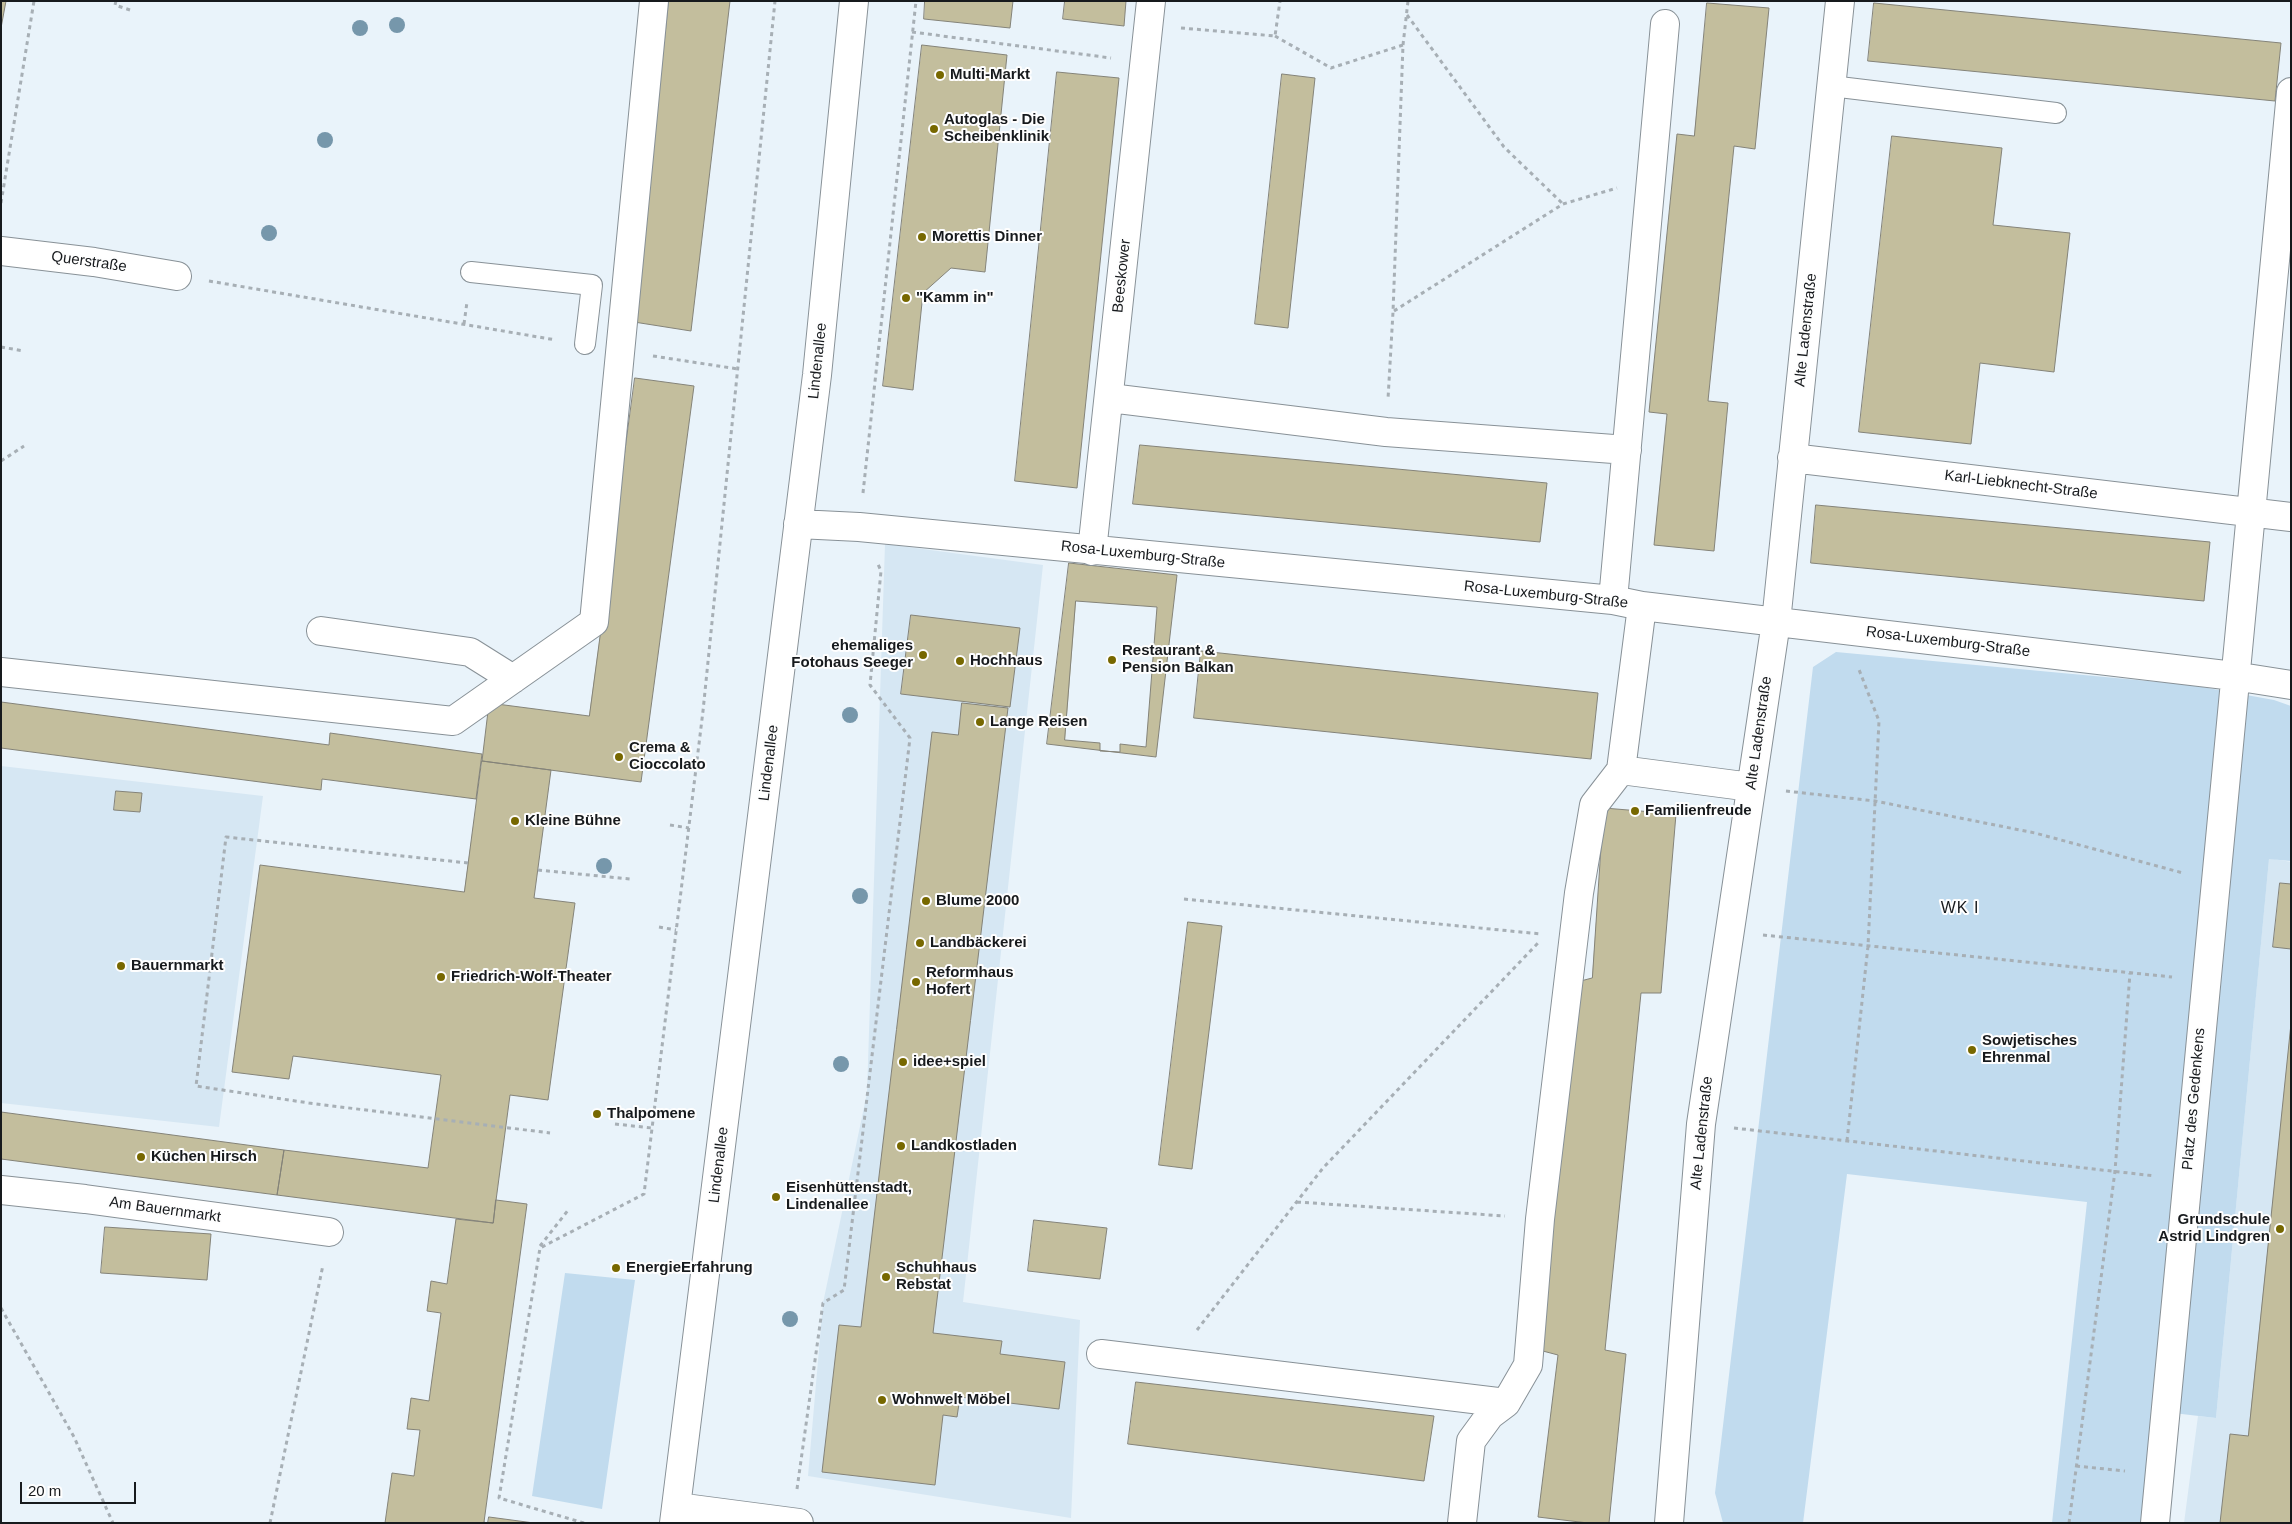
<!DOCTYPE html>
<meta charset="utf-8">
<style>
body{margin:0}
#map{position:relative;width:2292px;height:1524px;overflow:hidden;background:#e9f3fa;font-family:Helvetica,sans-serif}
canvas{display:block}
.frame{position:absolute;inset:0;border:2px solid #171a1d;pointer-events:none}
.scale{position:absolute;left:20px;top:1482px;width:116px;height:22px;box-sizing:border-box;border:2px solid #171a1d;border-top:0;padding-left:6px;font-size:15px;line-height:18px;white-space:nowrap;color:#171a1d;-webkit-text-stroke:4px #fefefe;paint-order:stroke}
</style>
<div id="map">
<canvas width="2292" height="1524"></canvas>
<div class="frame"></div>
<div class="scale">20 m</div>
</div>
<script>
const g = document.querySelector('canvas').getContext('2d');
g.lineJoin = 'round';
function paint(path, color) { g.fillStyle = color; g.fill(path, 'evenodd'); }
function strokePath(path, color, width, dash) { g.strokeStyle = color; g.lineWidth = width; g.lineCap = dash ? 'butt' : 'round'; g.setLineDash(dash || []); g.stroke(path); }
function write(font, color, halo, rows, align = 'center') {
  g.font = font + ' Helvetica,sans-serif'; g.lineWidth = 4; g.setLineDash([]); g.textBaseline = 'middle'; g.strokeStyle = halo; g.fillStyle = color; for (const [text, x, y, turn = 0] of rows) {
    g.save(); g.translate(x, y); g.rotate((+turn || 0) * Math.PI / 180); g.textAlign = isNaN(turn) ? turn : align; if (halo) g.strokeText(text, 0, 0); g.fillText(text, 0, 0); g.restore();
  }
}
paint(new Path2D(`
 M885 544 1043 565 963 1302 1080 1320 1071 1518 808 1476 823 1303 867 1093Z
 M1 766 263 796 219 1127 1 1103Z
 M2269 858 2291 862V1523H2184L2198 1416 2216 1418Z`), '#d6e7f3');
paint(new Path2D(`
 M1836 652 2191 685 2274 700 2291 706V861L2269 859 2216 1418 2156 1411 2141 1523H2052L2087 1202 1847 1174 1803 1523H1723L1715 1493 1813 667Z
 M565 1273 635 1280 602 1509 532 1496Z`), '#c1dbee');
const building = new Path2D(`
 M1 1H6L1 28Z
 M669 1H730L691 331 634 322Z
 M925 1H1013L1010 28 924 19Z
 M1065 1H1126L1124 26 1063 19Z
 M1707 3 1769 8 1755 149 1734 146 1708 401 1728 403 1714 551 1654 545 1667 414 1649 412 1677 134 1694 136Z
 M1874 3 2281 43 2275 101 1868 61Z
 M922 45 1007 55 985 272 951 268 923 293 913 390 883 386Z
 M1057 72 1119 78 1077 488 1015 481Z
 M1282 74 1315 78 1288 328 1255 324Z
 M1892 136 2002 148 1993 225 2070 233 2054 372 1980 363 1971 444 1859 432Z
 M635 378 694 386 641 782 482 761 489 703 589 716Z
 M1140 445 1547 483 1540 542 1133 504Z
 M1816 505 2210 542 2204 601 1811 563Z
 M1069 563 1177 575 1156 757 1047 744Z
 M1076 601 1157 607 1146 747 1120 744V752L1100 751V743L1065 740Z
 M911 615 1020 628 1010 707 901 694Z
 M1201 651 1598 693 1591 759 1194 718Z
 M1 702 329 745 330 733 482 754 476 799 322 779 321 790 1 748Z
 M962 703 1008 708 933 1333 1002 1341 1000 1354 1065 1362 1059 1409 960 1397 957 1417 943 1415 935 1485 822 1472 839 1325 861 1327 932 732 958 735Z
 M482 761 551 770 534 898 575 903 548 1100 510 1095 493 1223 277 1195 284 1150 428 1168 441 1075 293 1056 289 1079 232 1072 260 865 464 892Z
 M116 791 142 793 140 812 114 810Z
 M1604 808 1676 814 1661 993H1641L1605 1350 1626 1354 1609 1523H1588L1538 1517 1558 1355 1539 1350 1577 982 1592 978Z
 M2280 883 2291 884V949L2273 947Z
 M1188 922 1222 926 1192 1169 1159 1165Z
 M2291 1024V1523H2220L2230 1434 2248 1436Z
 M1 1112 284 1150 277 1195 1 1159Z
 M496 1200 527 1204 484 1522 487 1523H385L392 1473 414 1476 420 1430 407 1429 411 1398 429 1401 441 1313 427 1311 431 1281 447 1284 456 1219 493 1223Z
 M1034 1220 1107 1228 1100 1279 1028 1271Z
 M105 1227 211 1234 207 1280 101 1273Z
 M1136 1382 1434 1416 1424 1481 1128 1444Z
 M489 1517 534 1523H488Z`);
paint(building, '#c3be9d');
strokePath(building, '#848379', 1);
const lane = new Path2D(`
 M1831 86 2056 113
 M471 272 592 285 585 344`);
const street = new Path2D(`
 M1 251 94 262 177 276
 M1110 398 1386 432 1627 450
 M1792 458 2291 517
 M798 524 859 527 1613 600 1642 606 2234 676 2291 685
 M1092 551 1151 1
 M1613 600 1665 24
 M321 631 470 652 513 679
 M1 672 453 721 594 622 654 1
 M1621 770 1751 787
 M1 1190 85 1199 329 1232
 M1101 1354 1506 1403
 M677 1507 799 1523
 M674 1523 817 375 854 1
 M1462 1523 1471 1441 1490 1415 1506 1403 1528 1365 1540 1219 1579 893 1594 805 1621 770 1642 606
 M1669 1523 1701 1124 1776 622 1840 1
 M2155 1523 2291 92`);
strokePath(lane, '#889197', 22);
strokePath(street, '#889197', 30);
strokePath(new Path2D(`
 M116 1 115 5 130 10
 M1407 15 1504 147 1563 204
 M1181 28 1275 36 1280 1
 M912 32 1111 58
 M1275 36 1331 68 1403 45 1393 312 1388 399
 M1403 45 1408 1
 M1 203 34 1
 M209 281 556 340
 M1394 311 1563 204 1617 188
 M464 324 467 302
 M1 347 24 351
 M653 356 738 369
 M1 461 24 446
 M863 493 916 1
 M1786 791 1875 801 2035 833 2183 873
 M670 825 689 828
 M468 863 226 837 196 1086 309 1103 550 1133
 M538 870 630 879
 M1184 899 1541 934
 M659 927 676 930
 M1763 935 2172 977
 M615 1124 652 1128
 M1734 1128 2155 1176
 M1847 1141 1868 946 1879 721 1858 667
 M1297 1202 1505 1216
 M540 1246 569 1209
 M1 1308 74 1437 113 1523
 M1197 1330 1323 1168 1538 943
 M2076 1466 2125 1471
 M797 1489 823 1303 844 1290 910 738 870 685 881 571 877 562
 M270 1523 323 1265
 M584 1523 499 1498 540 1248 644 1194 703 711 775 1
 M2069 1523 2115 1171 2130 973`), '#a7afb5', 3, [4, 4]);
strokePath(lane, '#fff', 20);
strokePath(street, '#fff', 28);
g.fillStyle = '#7697ab';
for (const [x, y] of [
 [397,25],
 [360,28],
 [325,140],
 [269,233],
 [850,715],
 [604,866],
 [860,896],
 [841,1064],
 [790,1319]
]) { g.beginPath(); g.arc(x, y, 8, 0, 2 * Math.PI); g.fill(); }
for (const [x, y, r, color] of [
 [940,75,5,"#776800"],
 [934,129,5,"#776800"],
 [922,237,5,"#776800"],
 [906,298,5,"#776800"],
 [923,655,5,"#776800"],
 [1112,660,5,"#776800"],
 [960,661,5,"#776800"],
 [980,722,5,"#776800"],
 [619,757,5,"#776800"],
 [1635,811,5,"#776800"],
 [515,821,5,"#776800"],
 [926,901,5,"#776800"],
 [920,943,5,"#776800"],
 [121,966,5,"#776800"],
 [441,977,5,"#776800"],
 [916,982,5,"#776800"],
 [1972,1050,5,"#776800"],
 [903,1062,5,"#776800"],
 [597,1114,5,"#776800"],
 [901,1146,5,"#776800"],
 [141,1157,5,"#776800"],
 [776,1197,5,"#776800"],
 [2280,1229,5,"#776800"],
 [616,1268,5,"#776800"],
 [886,1277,5,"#776800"],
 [882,1400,5,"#776800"]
]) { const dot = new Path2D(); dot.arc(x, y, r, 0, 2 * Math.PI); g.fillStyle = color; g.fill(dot); strokePath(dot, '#fefefe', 2); }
write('bold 15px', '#171a1d', '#fefefe', [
 ["Multi-Markt",950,75],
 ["Autoglas - Die",944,120],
 ["Scheibenklinik",944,137],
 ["Morettis Dinner",932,237],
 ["\"Kamm in\"",916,298],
 ["ehemaliges",913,646,"right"],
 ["Fotohaus Seeger",913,663,"right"],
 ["Restaurant &",1122,651],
 ["Pension Balkan",1122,668],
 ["Hochhaus",970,661],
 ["Lange Reisen",990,722],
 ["Crema &",629,748],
 ["Cioccolato",629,765],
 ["Familienfreude",1645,811],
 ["Kleine Bühne",525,821],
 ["Blume 2000",936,901],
 ["Landbäckerei",930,943],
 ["Bauernmarkt",131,966],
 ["Reformhaus",926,973],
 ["Hofert",926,990],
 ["Friedrich-Wolf-Theater",451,977],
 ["Sowjetisches",1982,1041],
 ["Ehrenmal",1982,1058],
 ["idee+spiel",913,1062],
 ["Thalpomene",607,1114],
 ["Landkostladen",911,1146],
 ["Küchen Hirsch",151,1157],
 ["Eisenhüttenstadt,",786,1188],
 ["Lindenallee",786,1205],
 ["Grundschule",2270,1220,"right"],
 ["Astrid Lindgren",2270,1237,"right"],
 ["EnergieErfahrung",626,1268],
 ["Schuhhaus",896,1268],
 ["Rebstat",896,1285],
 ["Wohnwelt Möbel",892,1400]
], 'left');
write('15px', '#171a1d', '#fefefe', [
 ["Querstraße",89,262,8],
 ["Beeskower",1122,276,-84],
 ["Alte Ladenstraße",1806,330,-84],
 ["Lindenallee",818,361,-84],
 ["Karl-Liebknecht-Straße",2021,485,7],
 ["Rosa-Luxemburg-Straße",1143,555,6],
 ["Rosa-Luxemburg-Straße",1546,595,6],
 ["Rosa-Luxemburg-Straße",1948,642,7],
 ["Alte Ladenstraße",1759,733,-82],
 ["Lindenallee",769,763,-83],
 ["Platz des Gedenkens",2194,1099,-85],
 ["Alte Ladenstraße",1702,1133,-84],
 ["Lindenallee",719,1165,-83],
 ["Am Bauernmarkt",165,1210,8]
]);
g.letterSpacing = '1px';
write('16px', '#171a1d', '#fefefe', [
 ["WK I",1960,909]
]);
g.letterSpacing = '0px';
</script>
